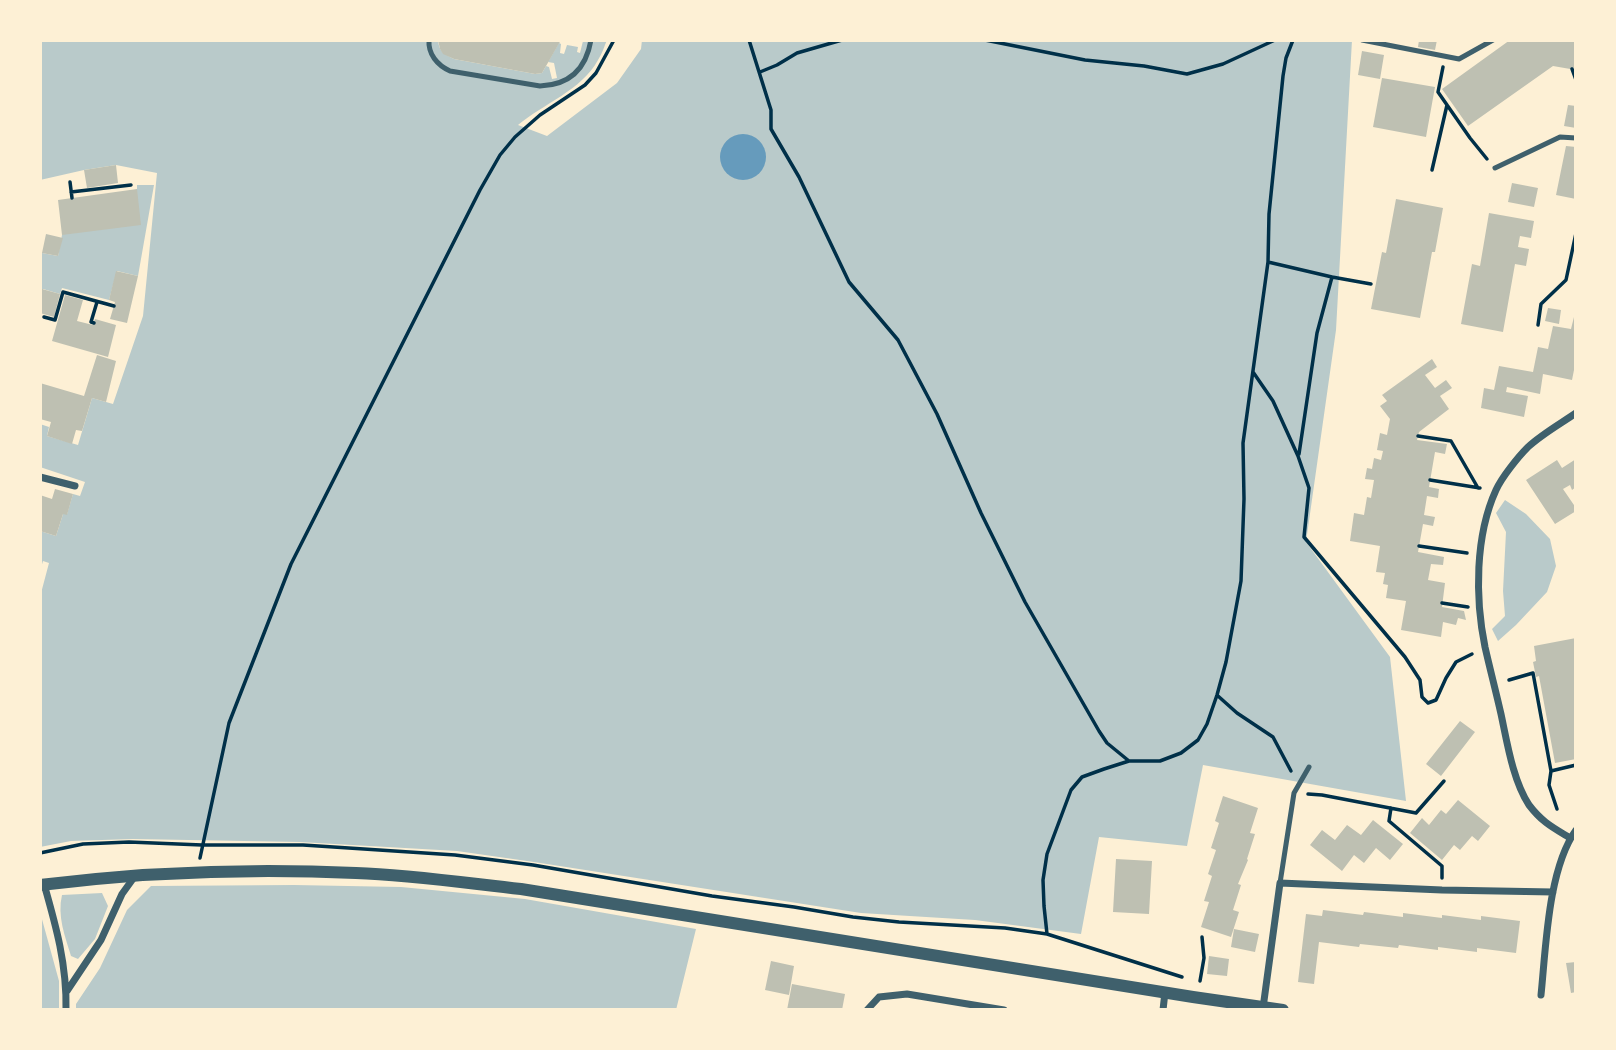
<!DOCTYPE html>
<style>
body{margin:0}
#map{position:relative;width:1616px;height:1050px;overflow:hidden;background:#fdf0d5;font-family:Signika,sans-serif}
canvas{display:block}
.frame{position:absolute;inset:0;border:42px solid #fdf0d5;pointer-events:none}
</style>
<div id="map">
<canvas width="1616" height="1050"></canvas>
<div class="frame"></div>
</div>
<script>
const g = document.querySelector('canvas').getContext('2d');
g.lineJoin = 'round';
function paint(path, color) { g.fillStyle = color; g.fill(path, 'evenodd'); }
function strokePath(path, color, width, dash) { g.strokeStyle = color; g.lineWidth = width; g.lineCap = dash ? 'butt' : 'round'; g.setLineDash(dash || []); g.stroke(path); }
paint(new Path2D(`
 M40 40H438C439 52 444 54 454 59L535 74 542 73 546 66 549 67 552 79 557 78 554 63 548 62 559 43 561 44 560 53 564 54 567 45 578 47 577 52 580 53 583 41 579 40H607C604 47 602 54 598 60 582 90 543 104 518 125L547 136 617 83 641 49 642 40H1352L1336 330 1306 542 1390 657 1406 801 1203 765 1187 846 1099 837 1081 934 975 920 861 913 534 862 457 851 300 842 133 839 71 841 40 847V597L49 563 43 561 40 571V531L56 536 63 514H67L73 494 80 496 85 482 40 467V424L49 427 47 436 78 445 92 398 113 404 143 316 157 173 116 165 84 170 40 180Z
 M137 185H154L138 276 117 271 109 300 62 288 60 294 43 289 40 296V260L42 253 58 256 62 235 137 189Z
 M1505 500 1526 514 1550 539 1556 566 1547 592 1516 625 1498 641 1492 629 1505 616 1503 591 1506 532 1496 513Z
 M294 885 401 887 525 899 696 929 676 1010H76V1004L100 968 127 910 151 886Z
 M102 893 108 906 95 939 78 959 71 956C65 936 57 916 62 895Z
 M40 912 59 981V1010H40Z`), '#b9caca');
paint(new Path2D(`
 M720 157a23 23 0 1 1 46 0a23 23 0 1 1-46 0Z`), '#669bbc');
paint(new Path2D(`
 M438 40H561L542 73 535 74 454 59 443 54 440 49Z
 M1419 40H1437L1435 50 1418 47Z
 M1510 40H1576V70L1553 66 1468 126 1442 89Z
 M1362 51 1384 55 1380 79 1358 75Z
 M1382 78 1435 87 1426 137 1373 127Z
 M1568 105 1576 106V128L1564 126Z
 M1566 146 1576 147V199L1556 195Z
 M116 165 118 183 87 188 84 170Z
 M1512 183 1538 188 1534 207 1508 202Z
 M137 189 141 225 62 235 58 200Z
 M1396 199 1443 208 1435 252H1432L1420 318 1371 309 1382 252 1386 253Z
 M1489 213 1534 221 1531 238 1520 236 1518 247 1529 249 1526 266 1515 264 1503 332 1461 324 1472 264 1480 266Z
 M46 234 63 238 58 256 42 253Z
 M116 271 138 276 127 323 110 319 115 302 109 300Z
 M42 289 60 294 54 317 40 313V296Z
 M65 295 83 300 77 321 93 325 95 319 116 325 108 357 52 341Z
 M1548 308 1561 310 1559 324 1545 321Z
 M1575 313H1576V360L1572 380 1543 374 1540 394 1507 387 1506 392 1528 396 1524 417 1481 408 1484 388 1494 390 1499 366 1533 372 1538 347 1548 349 1553 326 1571 329Z
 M97 355 116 361 106 402 92 398 82 431 76 430 72 444 47 436 51 422 40 419V383L84 396Z
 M1432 359 1437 367 1425 375 1435 388 1446 380 1452 388 1440 396 1449 409 1419 432 1417 440 1447 444 1445 454 1435 452 1429 487 1439 489 1438 498 1427 496 1424 515 1435 517 1433 526 1423 524 1418 552 1444 557 1443 565 1431 564 1428 580 1445 583 1442 607 1464 611 1466 620 1458 618 1456 625 1443 622 1441 637 1401 630 1406 601 1386 598 1388 585 1383 584 1385 573 1376 572 1380 546 1350 541 1354 513 1364 515 1367 497 1371 498 1374 480 1365 479 1367 468 1372 469 1374 458 1381 460 1383 451 1377 450 1380 433 1387 435 1390 419 1380 406 1387 401 1382 395Z
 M1576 459V487L1572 490 1570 485 1563 489 1576 508V511L1555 524 1526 480 1557 460 1562 468Z
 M55 489 73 494 67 515 63 514 56 536 40 531V495L52 499Z
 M1576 638V759L1555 763 1539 676 1536 677 1533 662 1536 661 1534 646Z
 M1460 721 1475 732 1441 776 1426 764Z
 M1223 796 1258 808 1250 833 1255 834 1247 859 1248 860 1238 884 1241 885 1233 910 1239 912 1231 937 1201 927 1209 902 1204 901 1212 876 1208 874 1216 850 1211 848 1219 823 1215 821Z
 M1458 800 1490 826 1478 841 1472 836 1460 850 1454 845 1442 860 1410 833 1422 818 1429 825 1441 810 1446 814Z
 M1373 820 1403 844 1390 860 1376 848 1364 863 1354 855 1342 871 1310 845 1322 830 1335 840 1347 825 1361 835Z
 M1116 859 1152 861 1149 914 1113 912Z
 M1323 910 1363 915 1364 912 1403 917V913L1442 918V915L1481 920V916L1520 921 1516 953 1477 948V952L1438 947V950L1399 945 1398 948 1360 944 1359 947 1319 942 1314 984 1298 982 1306 914 1322 916Z
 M1234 929 1259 934 1255 952 1231 947Z
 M1209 956 1229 959 1227 976 1207 974Z
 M771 961 794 966 789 995 765 990Z
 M1576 962V992L1571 993 1566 963Z
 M792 984 845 994 842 1010H787Z`), '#bec0b2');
strokePath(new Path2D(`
 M749 40 771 110V129L799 177 849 282 898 340 937 414 981 513 1025 602 1099 731 1107 743 1129 761
 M985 40 1085 60 1144 66 1187 74 1223 64 1275 40
 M1443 67 1438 92 1470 138 1487 159
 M1572 69 1576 80
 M760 72 777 65 797 53 842 40
 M1432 170 1447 105
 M70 182 72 198
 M71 192 131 185
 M1268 262 1332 277 1371 284
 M44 317 55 320 63 292 114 306
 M94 323 91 322 97 302
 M1538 325 1541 304 1566 280 1576 233
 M1253 372 1273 401 1298 456 1309 488 1304 537 1405 657 1420 680 1422 697 1428 703 1436 700 1446 678 1456 662 1472 654
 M1418 436 1451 441 1478 488
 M1299 454 1317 333 1332 277
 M1430 480 1480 488
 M1419 546 1467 553
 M1442 603 1468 607
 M1509 680 1533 673 1551 771
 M1218 696 1237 713 1273 737 1291 771
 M1308 794 1322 795 1416 813 1444 781
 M1391 808 1389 821 1442 866V878
 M1557 809 1549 785 1551 771 1576 765
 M40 853 83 844 129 842 202 845H303L455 855 533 865 712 896 794 907 853 917 899 922 1005 928 1047 934 1182 977
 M200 858 229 723 291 564 480 190 500 155 515 137 540 115 585 85 596 73 614 40
 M1047 934 1044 906 1043 880 1047 854 1071 790 1082 777 1104 769 1129 761H1160L1181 753 1198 740 1207 724 1217 695 1226 662 1241 581 1244 499 1243 443 1268 262 1269 214 1283 76 1286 58 1293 40
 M1200 981 1204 958 1202 937`), '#003049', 3.5);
strokePath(new Path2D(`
 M429 40C428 54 437 65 450 71L540 86C570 85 586 69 591 40
 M1362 40 1459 59 1493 40
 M1495 168 1560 137 1576 138
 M1280 883 1294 793 1309 767`), '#3f606c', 5);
strokePath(new Path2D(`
 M40 477 75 486
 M1570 838C1552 827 1542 822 1529 805 1513 781 1507 742 1501 714 1496 692 1490 669 1485 647 1475 598 1475 536 1496 490 1502 477 1518 457 1528 447 1542 434 1560 424 1576 413
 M44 884C56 926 67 965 66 1010
 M67 991 101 940 122 894 135 876
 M1541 995C1546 947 1548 869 1576 830
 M1263 1008 1280 883 1442 890 1553 892
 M867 1010 879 997 907 994 1004 1010
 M1163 1010 1165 992`), '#3f606c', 7);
strokePath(new Path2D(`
 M40 885C145 872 250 868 356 873 411 875 466 883 521 889L1193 997 1283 1010`), '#3f606c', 12);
</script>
